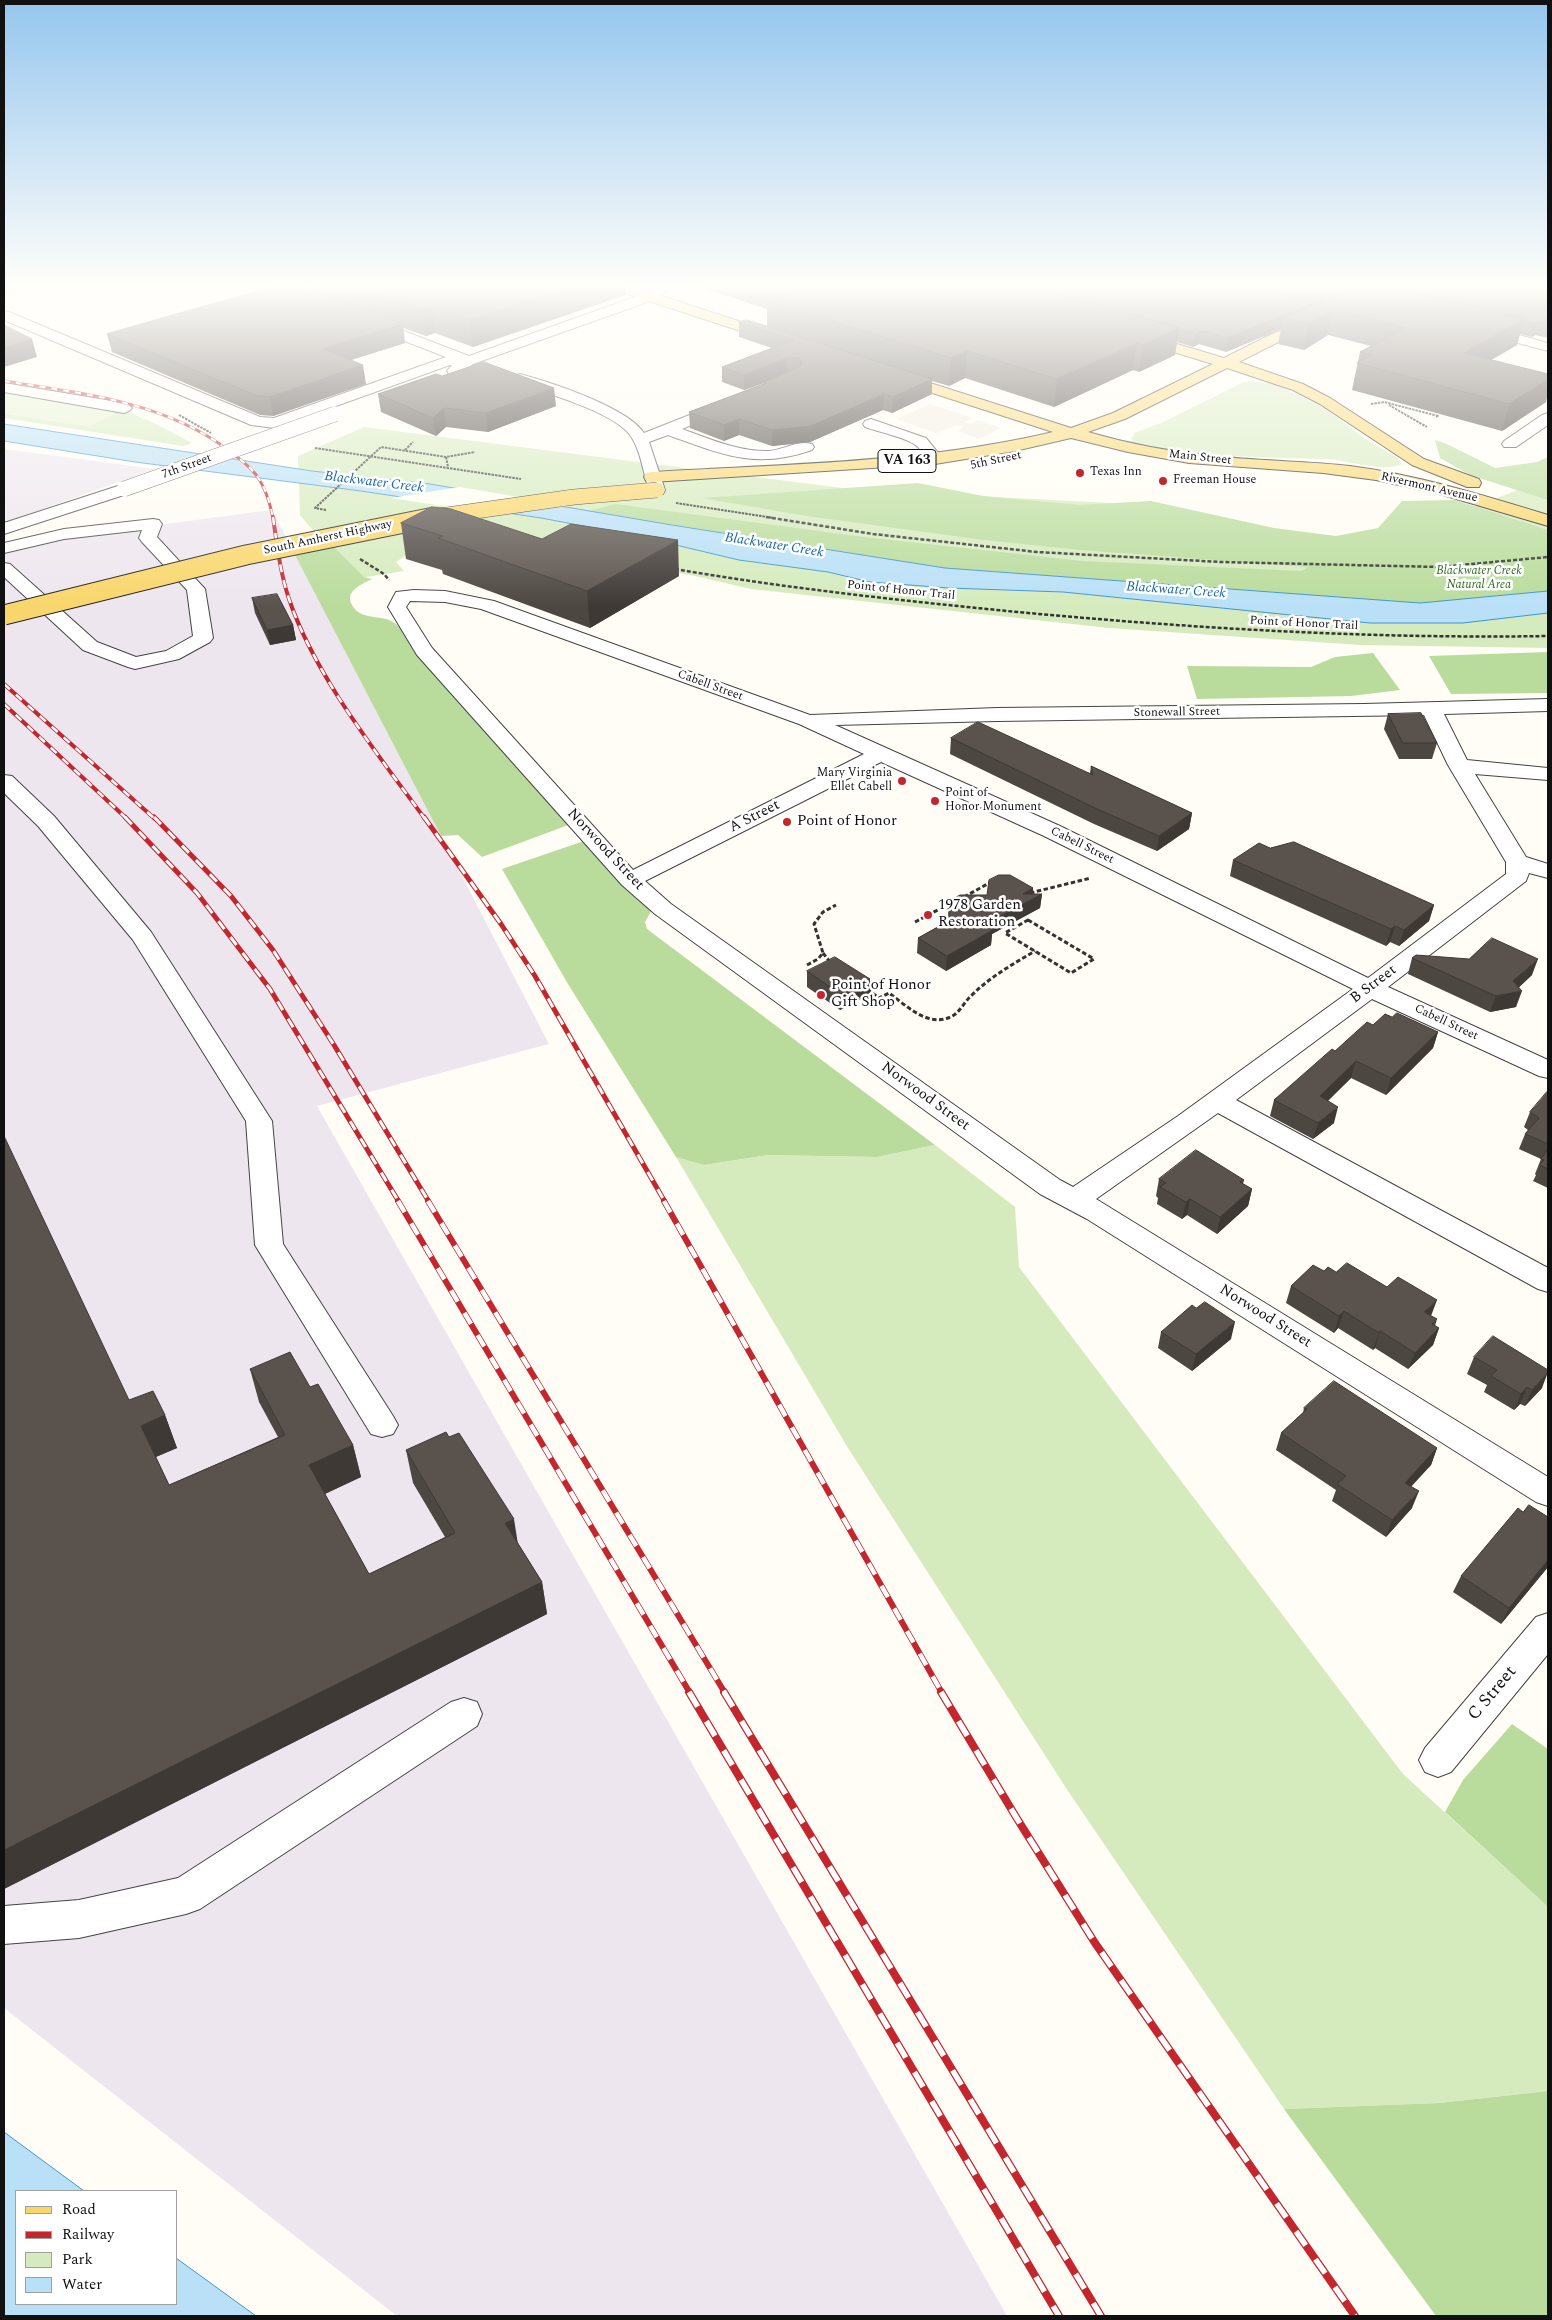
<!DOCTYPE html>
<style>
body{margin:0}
#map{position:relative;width:1552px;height:2320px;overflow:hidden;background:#fffdf5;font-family:Spectral,serif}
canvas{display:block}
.frame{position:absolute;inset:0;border:5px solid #111;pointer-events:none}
.legend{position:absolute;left:15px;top:2190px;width:162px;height:115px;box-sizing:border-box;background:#fff;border:1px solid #a0a0a0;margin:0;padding:6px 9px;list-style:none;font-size:15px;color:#111}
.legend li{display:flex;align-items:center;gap:10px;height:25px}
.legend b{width:25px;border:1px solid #a0a0a0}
</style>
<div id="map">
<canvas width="1552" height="2320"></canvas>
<div class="frame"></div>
<ul class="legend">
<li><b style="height:6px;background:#f9d66b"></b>Road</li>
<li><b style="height:6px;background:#c4262e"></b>Railway</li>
<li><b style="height:14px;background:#d5ebbd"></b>Park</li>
<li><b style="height:14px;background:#b9e0f7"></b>Water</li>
</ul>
</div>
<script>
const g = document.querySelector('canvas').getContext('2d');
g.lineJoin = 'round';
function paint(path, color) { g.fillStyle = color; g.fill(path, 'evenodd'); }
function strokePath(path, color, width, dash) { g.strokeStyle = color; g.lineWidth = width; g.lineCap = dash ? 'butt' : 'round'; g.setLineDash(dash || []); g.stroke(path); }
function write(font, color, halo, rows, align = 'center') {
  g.font = font + ' Spectral,serif'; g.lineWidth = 5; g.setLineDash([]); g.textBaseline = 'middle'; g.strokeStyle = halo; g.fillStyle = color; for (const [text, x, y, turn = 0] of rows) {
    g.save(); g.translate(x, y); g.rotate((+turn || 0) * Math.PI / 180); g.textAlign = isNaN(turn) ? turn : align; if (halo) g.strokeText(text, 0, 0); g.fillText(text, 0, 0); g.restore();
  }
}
paint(new Path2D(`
 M4 449 155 469 4 523Z
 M272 510 549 1044 317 1106 1007 2316H397L4 2008V545Z`), '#eee6ef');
paint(new Path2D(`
 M1253 381 1265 383 1269 381 1325 408 1361 436 1399 459 1402 464C1382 473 1348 460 1326 459 1275 458 1224 457 1173 450 1159 449 1142 448 1128 442L1133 441 1131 438 1134 436V433L1161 423 1244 382Z
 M4 389C46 396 92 400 133 414 153 422 173 433 192 443L183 446 4 418Z
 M364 427 858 490 1131 504 1238 534 1367 538 1440 520 1528 486 1548 483V648L1361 645 1109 628 751 589 695 576 526 546 433 537 396 562 404 571 354 579 300 515 298 456Z
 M935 1145 1015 1207 1019 1267 1403 1774 1548 1907V2091L1439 2103 1284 2109 1066 1788 848 1448 676 1157 704 1165 768 1155 877 1157Z`), '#d5ebbd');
paint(new Path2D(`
 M1435 440 1447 444 1495 468 1537 462 1548 457V500L1470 475 1440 458Z
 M918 483 983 496 1079 505 1151 501 1274 528 1336 536 1378 528 1402 501 1455 500 1548 530V591L1420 603 945 568 589 511 615 504 864 537 1082 561 1302 571 1308 567 1081 550 984 540 807 516 702 498Z
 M334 547 364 577 372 579C362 584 344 591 352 605 361 622 383 613 396 624 409 636 423 660 436 674 481 724 526 774 571 824L482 857 458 835 441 836 295 555Z
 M1548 652V693L1451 694 1429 656Z
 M1373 653 1400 690 1351 696 1197 699 1187 666 1311 667 1335 657Z
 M584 841 653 908 645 922 647 929 935 1145 877 1157 768 1155 704 1165 676 1157 568 984 502 869Z
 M1512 1724 1548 1749V1907L1445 1812 1463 1780Z
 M1548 2091V2316H1436L1284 2109 1439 2103Z`), '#b9dc9c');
paint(new Path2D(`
 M4 392 98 407 117 412 89 427 4 414Z`), '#e6f2cf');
paint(new Path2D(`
 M930 404 973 418 965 422 970 424 978 420 1001 428 979 439 957 431 964 427 957 425 936 433 896 419Z`), '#f1ede2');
const water = new Path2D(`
 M4 424 312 471 430 484 672 525 945 568 1420 603 1548 591V613L1463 623H1370L1063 592 949 588 870 582 828 572 739 560 642 537 541 518 361 491 135 462 4 441Z
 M4 2132 84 2191H16V2304H176V2258L256 2316H4Z`);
paint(water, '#b9e0f7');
strokePath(water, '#3f96cf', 1);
paint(new Path2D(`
 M460 487 571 506 500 515 391 498Z`), '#fffdf5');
const minor = new Path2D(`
 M259 283H279L314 296 316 299 309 303 304 302 261 286Z
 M663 283H683L642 304 473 364 459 374H449L447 371 452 365H450L275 428 251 425 4 320V311L9 312 260 417 274 418 446 357 365 326 363 323 365 320H375L469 356 632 298Z
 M1482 325 1548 343V351L1477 332 1475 329Z
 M520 374C550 382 627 407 644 433L725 401 730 403 733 406 730 409 682 429C710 439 739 452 769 451 783 450 798 440 812 444L814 447 812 450C755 470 721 454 668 435L649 442 665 490 663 494H651L649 490C643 473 641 450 630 435 612 411 544 393 515 382L512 379 515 376Z
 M4 383 124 403 129 405 132 408 129 411 124 413 4 392Z
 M1548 413V425L1516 447H1504L1502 444 1504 441 1542 415Z
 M871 419 926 438 943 459 941 462C925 466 925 451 914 444 903 437 879 432 865 427L863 424 865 421Z
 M124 484 130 485 132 489 130 493 4 534V523Z
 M153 519 159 520 162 524 157 537 205 589 213 638 210 642 179 659 135 669 128 667 83 650 4 577V563L10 564 97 642 136 657 166 651 193 636 187 590 142 542 139 538 142 530 64 539 4 553V543L64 529Z
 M414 590 445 591 494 601 810 715 997 708 1364 704 1548 699V711L1444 714 1467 760 1548 768V780L1475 774 1526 857 1548 864V878L1529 873 1526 881 1388 987 1548 1060V1078L1539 1076 1372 999 1236 1100 1548 1268V1292L1538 1289 1218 1113 1096 1199 1548 1477V1506L1536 1502 1087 1219 1040 1194 655 914 622 885 417 655 388 607 396 592ZM410 601 445 602 481 609 799 724 864 754 633 870 432 648 406 607ZM1424 715 1448 765 1506 862V874L1368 978 1060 826 835 725 997 721ZM881 762 1044 836 1353 989 1178 1116 1073 1187 1060 1180 671 904 645 881Z
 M4 775 12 776 54 816 151 932 272 1121 283 1244 393 1416 398 1425 393 1434 382 1437 371 1434 255 1245 246 1121 133 940 38 826 4 793Z
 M1548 1613V1654L1451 1772 1438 1777 1425 1772 1419 1760 1425 1748 1536 1617Z
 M464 1698 477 1702 482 1714 477 1726 200 1909 186 1914 79 1938 4 1944V1906L79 1900 178 1878 451 1702Z`);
const major = new Path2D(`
 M601 283H622L778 334 780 337 773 341 768 340 603 286Z
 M1316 318 1321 319 1323 322 1321 325 1282 340 1239 362 1303 384 1330 398 1424 459 1479 479 1481 483 1479 487H1467L1412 465 1320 404 1293 390 1227 368 1125 419 1088 432C1129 444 1171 452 1214 456 1259 461 1305 461 1350 466 1418 475 1483 495 1548 515V526L1436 493 1376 480 1323 473 1189 463 1128 452 1071 438 1015 451 935 464 652 482 646 481 644 477 646 473 652 472C786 464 922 463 1053 432L892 380 890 377 892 374H902L1071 428 1113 413 1213 364 1137 341 1135 338 1137 335H1147L1224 358 1272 334Z`);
strokePath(minor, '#444', 2);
strokePath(major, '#222', 2);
strokePath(new Path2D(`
 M9 292 4 290 38 283
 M1371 404 1384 402 1438 416 1436 417
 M1389 405 1427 427
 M179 415 211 433
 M315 448 521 479
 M405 450 413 442
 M446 457 448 467
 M676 503 774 518
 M326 510 315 508 381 447 446 457 475 452`), '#333', 2, [2.5, 1]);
strokePath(new Path2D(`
 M766 517 873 534 1037 552 1221 562 1439 567 1548 557
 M360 559 384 574 389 580
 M675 569C785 588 896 600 1007 611 1187 628 1367 639 1548 636`), '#333', 2.5, [4, 2]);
strokePath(new Path2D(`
 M1030 893 1091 878
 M964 897 991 882
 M1028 920 1094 959 1071 973 1005 933Z
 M915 922 951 903
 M823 953 830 962
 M807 965 818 959 823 953 814 924 823 912 836 905
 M867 989 879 998 889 993C907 1006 930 1030 954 1015 961 1010 965 1001 972 995 990 977 1013 964 1035 951`), '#333', 3, [4.5, 2.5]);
paint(minor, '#fff');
paint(major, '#f9d66b');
const railFar4 = new Path2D(`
 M4 381C81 393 165 402 228 450 238 458 249 465 257 476 266 489 270 503 273 518`);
const railFar3 = new Path2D(`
 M273 517C277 545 280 572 289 599 315 676 377 753 425 819
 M4 684 155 819
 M4 704 127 819`);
const railFar2 = new Path2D(`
 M125 817 197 893 270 989 399 1202
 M154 817 231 896 273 950 334 1045 429 1202
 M424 817 501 924 535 976 665 1202`);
const railFar1 = new Path2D(`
 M398 1201 690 1693
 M428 1201 725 1693
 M664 1201 942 1693`);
const rail = new Path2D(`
 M689 1692 1059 2316
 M724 1692 1101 2316
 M941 1692 1016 1817 1095 1943 1355 2316`);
strokePath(railFar4, '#c4262e', 3);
strokePath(railFar3, '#c4262e', 4);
strokePath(railFar2, '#c4262e', 5);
strokePath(railFar1, '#c4262e', 6);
strokePath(rail, '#c4262e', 8);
strokePath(railFar4, '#fff', 2, [6]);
strokePath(railFar3, '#fff', 2.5, [8]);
strokePath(railFar2, '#fff', 3, [10]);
strokePath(railFar1, '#fff', 4.5, [13]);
strokePath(rail, '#fff', 5.5, [17]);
const minorBridge = new Path2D(`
 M124 489 335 414`);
const majorBridgeFar1 = new Path2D(`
 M426 518 574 497 657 490`);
const majorBridge = new Path2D(`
 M4 615 246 555 434 517`);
strokePath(minorBridge, '#444', 16, []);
strokePath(majorBridgeFar1, '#222', 16, []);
strokePath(majorBridge, '#222', 21, []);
strokePath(minorBridge, '#fff', 15);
strokePath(majorBridgeFar1, '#f9d66b', 15);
strokePath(majorBridge, '#f9d66b', 19);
paint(new Path2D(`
 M96 283H128L109 288Z
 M311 283H625V295L473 347 435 333 426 336 403 328 405 343 350 360 366 384 273 416 260 415 112 352 107 334 312 291Z
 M628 283H661L645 288Z
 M688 283H1382L1381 284 1385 285 1548 283V338L1535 335 1532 337 1520 334 1517 345 1491 360 1546 402 1502 431 1352 390 1360 352 1371 346 1328 335 1304 350 1278 344 1281 329 1226 352 1199 344 1193 347 1177 342 1175 355 1139 372 1133 370 1054 407 965 378 949 386 932 381V394L892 413 883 410 810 442 772 446 739 435 724 441 690 428 689 412 764 384V383L744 390 722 382V367L772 348 739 337V322L767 326V309Z
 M442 376 556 406 488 432 446 427 436 436 381 412 378 394Z
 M401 523 542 539 679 576 590 628 443 574 442 570 406 559Z
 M252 598 293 625 296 640 270 645 255 613Z
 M1388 714 1437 743 1432 759H1399L1384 729Z
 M951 738 1090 773 1091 766 1192 813 1189 829 1157 851 1094 824 950 754Z
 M1270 848 1434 905 1429 921 1399 946 1390 942 1386 946 1230 876 1233 860Z
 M1033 888V894H1042L1040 908 992 934 991 945 946 971 917 953 918 938 948 921 949 901Z
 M1412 958 1532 975 1519 987 1516 1007 1490 1012 1408 974Z
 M807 971 870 979 869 995 840 1010 807 987Z
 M1392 1017 1438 1032 1433 1048 1386 1095 1351 1078 1328 1101 1334 1123 1313 1139 1270 1116 1274 1100 1335 1051 1373 1025Z
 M1548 1093V1188L1533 1181 1536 1175 1535 1174 1541 1159 1519 1149 1525 1134 1528 1130 1524 1127 1530 1112Z
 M1159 1179 1244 1180 1243 1184 1252 1189 1248 1206 1217 1234 1187 1215 1182 1219 1157 1204 1158 1198 1156 1196Z
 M1324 1271 1336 1272 1431 1316 1437 1319 1435 1326 1439 1328 1433 1345 1408 1369 1375 1348 1373 1350 1338 1328 1334 1333 1286 1303 1291 1286Z
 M1196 1308 1231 1339 1192 1371 1158 1348 1161 1332Z
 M1474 1357 1542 1388 1525 1406 1520 1404 1514 1410 1484 1392 1487 1385 1467 1374Z
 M250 1369 310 1387 353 1445 361 1477 325 1494 369 1574 445 1537 413 1483 406 1450 518 1543 542 1582 547 1614 4 1889 129 1400 165 1415 177 1448 156 1457 169 1485 278 1437 259 1402Z
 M1304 1408 1437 1448 1431 1465 1411 1486 1412 1508 1386 1537 1332 1501 1336 1490 1276 1450 1281 1433 1303 1413Z
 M1523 1512 1548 1517V1567L1501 1624 1453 1592 1461 1576Z`), '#4d4742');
paint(new Path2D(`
 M4 283H14L4 286Z
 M108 283H128L109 288Z
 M583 283H625V295L473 347 470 320Z
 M645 283H661L645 288Z
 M1320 287 1317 300 1307 303 1309 290Z
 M1347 288 1345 301 1336 305 1339 292Z
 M1322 299 1320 312 1283 318 1281 329 1226 352 1228 338Z
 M432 307 435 333 426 336 422 310Z
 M1333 309 1328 335 1304 350 1309 324Z
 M1524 319 1517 345 1458 379 1464 353Z
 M1538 322 1535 335 1532 337 1535 324Z
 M403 324 405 343 326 368 323 349Z
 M1179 328 1175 355 1139 372 1143 345Z
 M1201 331 1199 344 1193 347 1195 334Z
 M32 339 37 357 4 367V347Z
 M1137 343 1133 370 1054 407 1057 379Z
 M967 351 965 378 949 386 951 358Z
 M787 358V373L764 382V383L744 390V375Z
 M363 365 366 384 273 416 270 397Z
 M932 379V394L892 413 893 397Z
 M1548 379V393L1546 402 1502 431 1509 404Z
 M554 388 556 406 488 432 486 413Z
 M884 394 883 410 810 442 772 446V430Z
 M444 408 446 427 436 436 433 418Z
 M739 419V435L724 441V425Z
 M678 540 679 576 590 628 587 591Z
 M293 625 296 640 270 645 267 630Z
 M1192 813 1189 829 1157 851 1159 836Z
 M1033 888 1032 899 1042 894 1040 908 992 934 991 945 946 971 947 956 984 925 1023 894Z
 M1434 905 1429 921 1399 946 1404 930Z
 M1395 926 1390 942 1386 946 1391 929Z
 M1538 959 1532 975 1513 993 1522 991 1516 1007 1490 1012 1496 996Z
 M870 979 869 995 840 1010V994Z
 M1438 1032 1433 1048 1386 1095 1391 1078Z
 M1356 1061 1351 1078 1315 1113 1320 1096Z
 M1338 1107 1334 1123 1313 1139 1318 1123Z
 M1252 1189 1248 1206 1217 1234 1220 1217Z
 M1190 1199 1187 1215 1182 1219 1186 1202Z
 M1437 1300 1431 1316 1424 1312Z
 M1344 1311 1338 1328 1334 1333 1339 1316Z
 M1235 1322 1231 1339 1192 1371 1196 1354Z
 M1439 1328 1433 1345 1408 1369 1415 1353Z
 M1380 1331 1375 1348 1373 1350 1379 1333Z
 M1548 1372 1542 1388 1525 1406 1532 1390Z
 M1527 1387 1520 1404 1514 1410 1521 1394Z
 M165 1415 177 1448 153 1458 141 1426Z
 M353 1445 361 1477 318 1497 309 1465Z
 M1437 1448 1431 1465 1399 1500 1405 1483Z
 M1419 1491 1412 1508 1386 1537 1392 1520Z
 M514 1519 519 1551 505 1523Z
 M1548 1560V1567L1501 1624 1509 1608Z
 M542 1582 547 1614 4 1889V1850Z`), '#3f3936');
const building = new Path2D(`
 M286 283H291L403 324 323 349 363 365 270 397 257 396 107 334Z
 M349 283H583L470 320 432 307 422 310Z
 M767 283H1021L1179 328 1143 345 1137 343 1057 379 967 351 951 358 767 301 794 292Z
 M1021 283H1238L1310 302 1322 299 1228 338 1201 331 1195 334 1178 329 1179 328Z
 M1283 283H1330L1347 288 1339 292 1320 287 1309 290Z
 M1366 283H1379L1524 319 1464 353 1548 374V379L1509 404 1357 363 1372 355 1360 352 1405 328 1333 309 1309 324 1283 318 1316 306Z
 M1388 283H1548V324L1538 322 1535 324 1524 321V319L1385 285Z
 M747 320 932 379 893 397 884 394 811 426 772 430 739 419 724 425 689 412 766 383 764 382 799 367 802 364 798 358H787L744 375 722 367 794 340 739 322Z
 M4 325 32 339 4 347Z
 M484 362 554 388 486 413 444 408 433 418 378 394 436 374 442 376Z
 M432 507 451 509 542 539 571 524 678 540 587 591 438 538 443 536 401 523Z
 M277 594 293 625 267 630 252 598Z
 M1421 713 1437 743H1403L1388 714Z
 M978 722 1093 775 1091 766 1192 813 1159 836 1097 809 951 738Z
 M1294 842 1434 905 1404 930 1395 926 1391 929 1233 860 1259 843 1270 848Z
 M999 875H1010L1033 888 1023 894H1042L984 925 993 930 947 956 918 938 952 919 949 918V901L960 895H987L989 880Z
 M1492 938 1538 959 1513 981 1522 991 1496 996 1412 958 1416 955 1469 959Z
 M835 957 870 979 840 994 807 971Z
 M1397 1013 1438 1032 1391 1078 1356 1061 1320 1096 1338 1107 1318 1123 1274 1100 1332 1049 1335 1051 1367 1022 1373 1025 1385 1014 1392 1017Z
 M1547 1092 1548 1093V1144L1525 1134 1539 1118 1530 1112Z
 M4 1136 129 1400 153 1391 165 1415 141 1426 169 1485 285 1435 250 1369 290 1352 310 1387 318 1384 353 1445 309 1465 369 1574 455 1533 406 1450 446 1432 449 1437 459 1433 514 1519 505 1523 542 1582 4 1850Z
 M1196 1150 1244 1180 1240 1182 1252 1189 1220 1217 1190 1199 1186 1202 1160 1187 1166 1183 1159 1179Z
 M1548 1150V1169L1539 1165 1544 1160 1541 1159Z
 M1347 1263 1387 1287 1398 1277 1437 1300 1424 1312 1437 1319 1432 1324 1439 1328 1415 1353 1380 1331 1379 1333 1344 1311 1339 1316 1291 1286 1313 1265 1324 1271 1328 1267 1336 1272Z
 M1205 1302 1235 1322 1196 1354 1161 1332 1192 1305 1196 1308Z
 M1493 1336 1548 1370V1372L1532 1390 1527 1387 1521 1394 1491 1376 1497 1370 1474 1357Z
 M1334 1381 1437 1448 1405 1483 1419 1491 1392 1520 1337 1484 1346 1476 1281 1433 1307 1409 1304 1408Z
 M1529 1505 1548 1517V1560L1509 1608 1461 1576 1518 1508 1523 1512Z`);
paint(building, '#5a524d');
strokePath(building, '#3f3936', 1);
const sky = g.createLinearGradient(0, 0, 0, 608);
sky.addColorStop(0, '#95c6ee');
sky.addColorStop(0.47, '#fffefa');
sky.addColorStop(1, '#fffefa00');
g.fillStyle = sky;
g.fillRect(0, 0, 1552, 608);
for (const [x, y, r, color] of [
 [1080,473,5,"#c4262e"],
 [1163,481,5,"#c4262e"],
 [902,781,5,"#c4262e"],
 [935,801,5,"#c4262e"],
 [787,822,5,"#c4262e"],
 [928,915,5,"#c4262e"],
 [821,995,5,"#c4262e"]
]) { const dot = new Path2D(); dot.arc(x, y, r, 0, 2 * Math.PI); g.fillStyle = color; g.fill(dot); strokePath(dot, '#fff', 2); }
write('12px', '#111', '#fff', [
 ["Main Street",1200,458,6],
 ["5th Street",996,461,-12],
 ["7th Street",187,467,-20],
 ["Rivermont Avenue",1429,488,13],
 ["South Amherst Highway",328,538,-12],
 ["Point of Honor Trail",901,591,6],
 ["Point of Honor Trail",1304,624,3],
 ["Cabell Street",710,686,20],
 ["Stonewall Street",1177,713,-1],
 ["Cabell Street",1082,846,26],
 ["Cabell Street",1446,1023,25]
]);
write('12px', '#111', '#fff', [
 ["Texas Inn",1090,473],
 ["Freeman House",1173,481],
 ["Mary Virginia",892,774,"right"],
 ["Ellet Cabell",892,788,"right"],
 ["Point of",945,794],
 ["Honor Monument",945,808]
], 'left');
write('italic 12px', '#2f6b1f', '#fff', [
 ["Blackwater Creek",1479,572],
 ["Natural Area",1479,586]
]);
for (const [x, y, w] of [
 [907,461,58]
]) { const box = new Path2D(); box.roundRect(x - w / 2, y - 11.5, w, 23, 4); g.fillStyle = '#fff'; g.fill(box); strokePath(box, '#111', 1); }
write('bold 14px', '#111', null, [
 ["VA 163",907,461]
]);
write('italic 14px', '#1768a6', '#fff', [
 ["Blackwater Creek",374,483,7],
 ["Blackwater Creek",774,546,9],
 ["Blackwater Creek",1176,591,4]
]);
write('15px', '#111', '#fff', [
 ["A Street",755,817,-27],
 ["Norwood Street",605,850,47],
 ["B Street",1374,985,-37],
 ["Norwood Street",925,1097,36],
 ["Norwood Street",1265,1317,32]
]);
write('15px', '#111', '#fff', [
 ["Point of Honor",797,822],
 ["1978 Garden",938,906],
 ["Restoration",938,923],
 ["Point of Honor",831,986],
 ["Gift Shop",831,1003]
], 'left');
write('18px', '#111', '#fff', [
 ["C Street",1493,1694,-50]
]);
</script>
